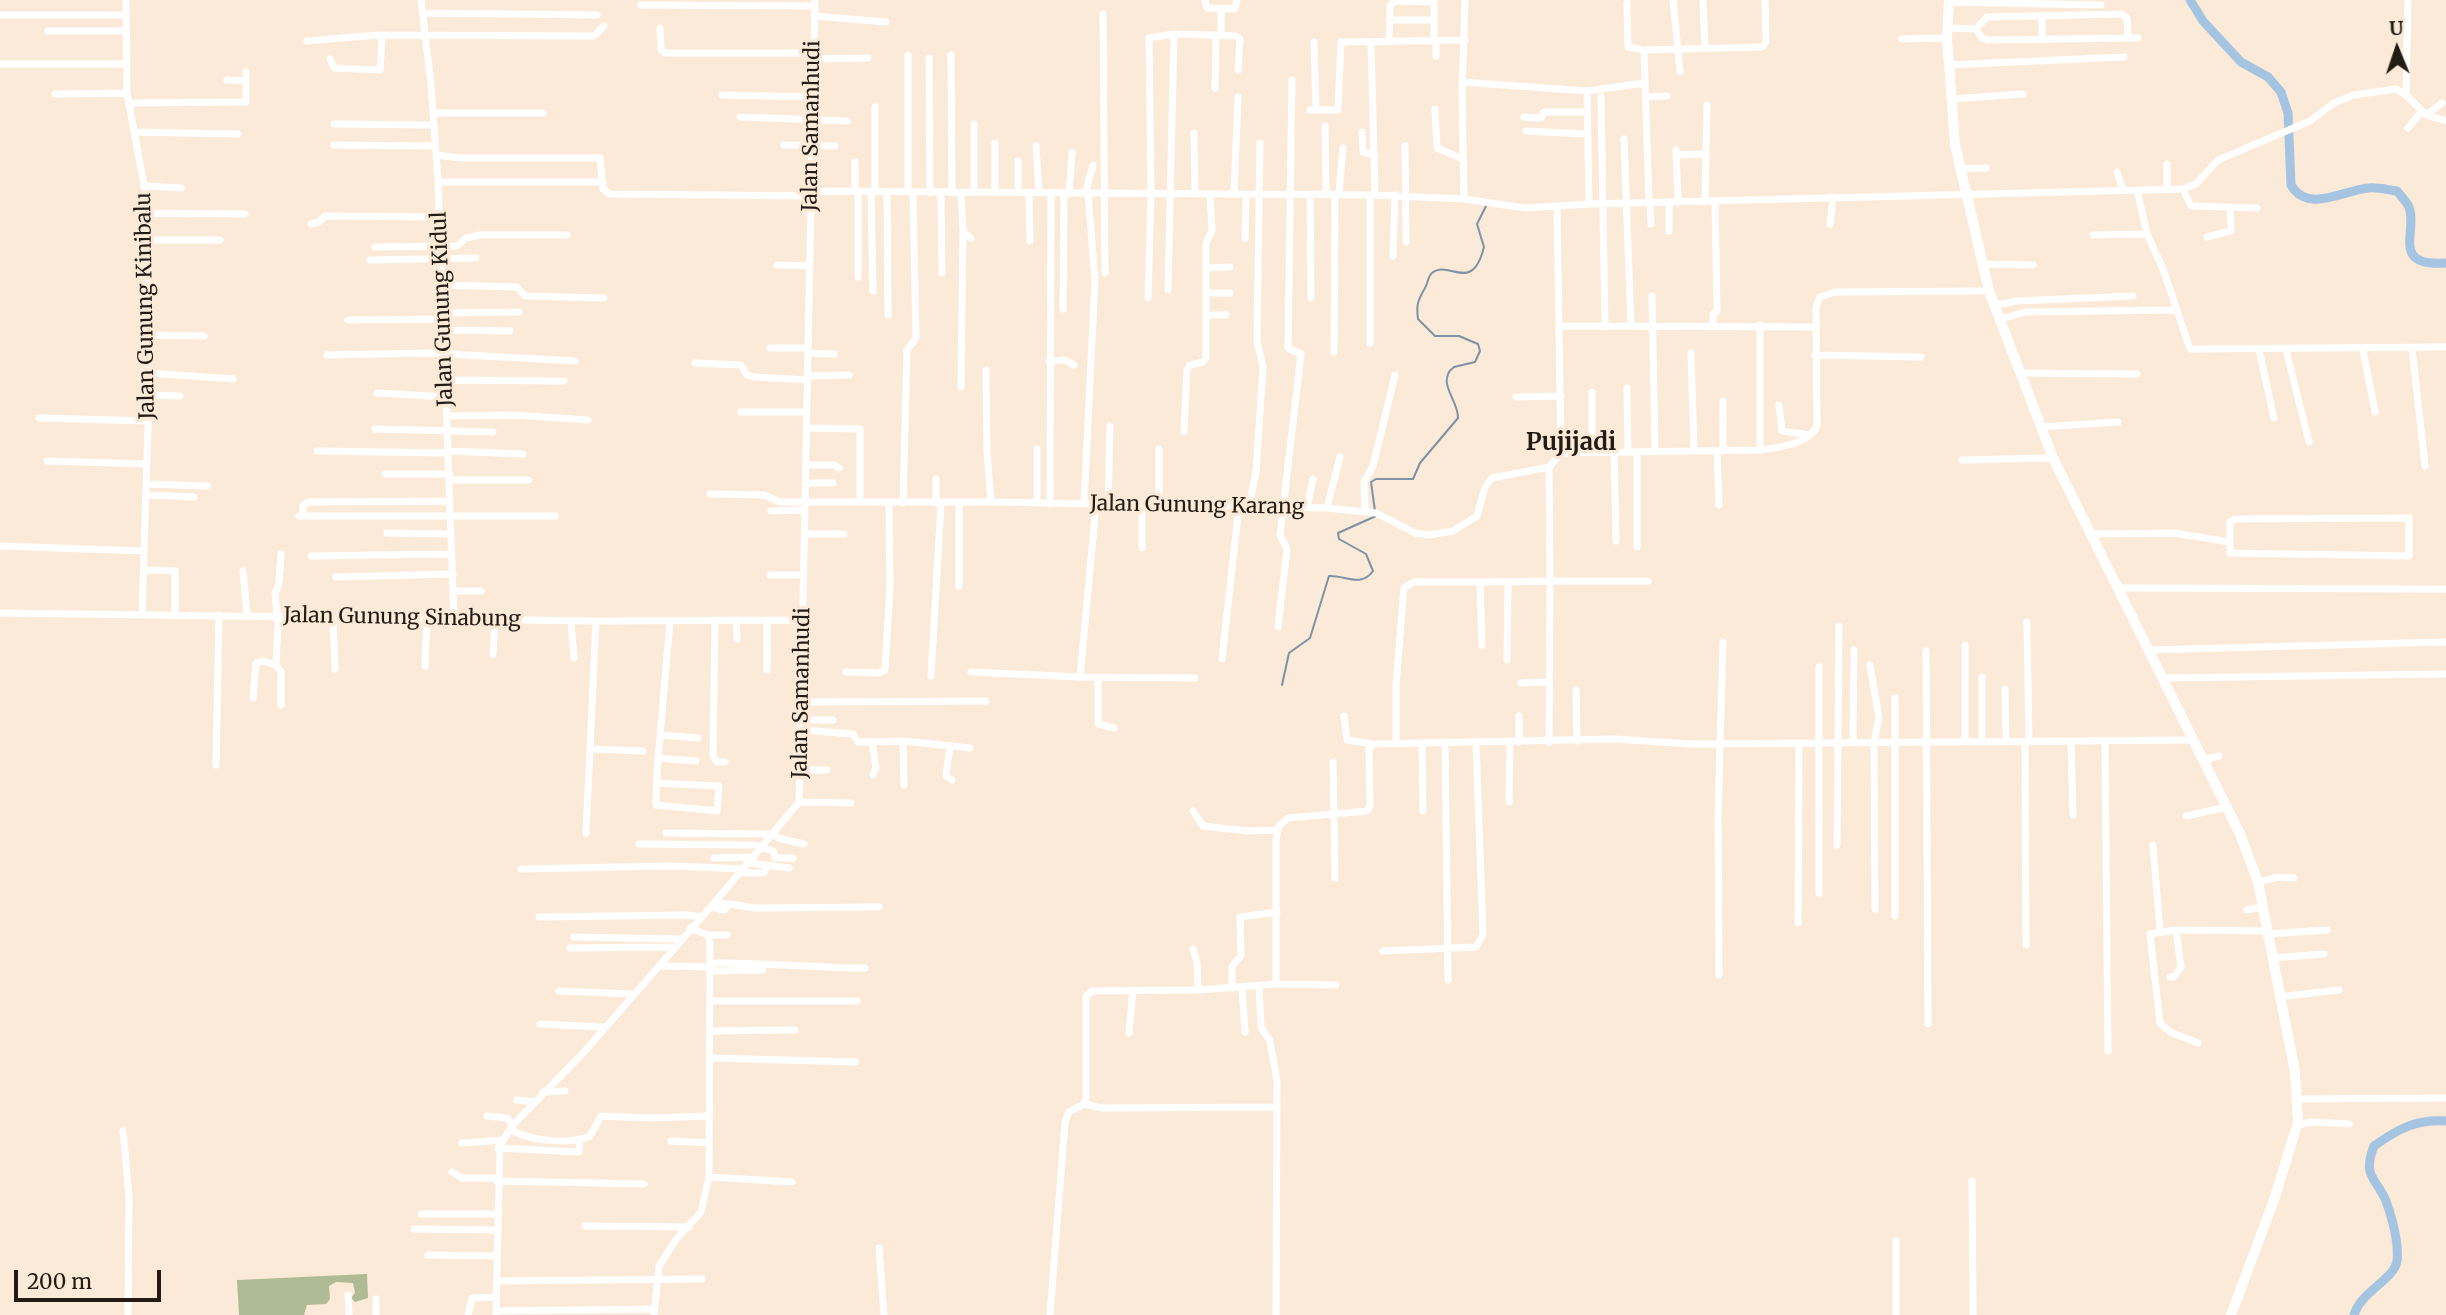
<!DOCTYPE html>
<style>
body{margin:0}
#map{position:relative;width:2446px;height:1315px;overflow:hidden;background:#fbead7;font-family:Merriweather,serif}
canvas{display:block}
.north{position:absolute;left:2362px;top:14px;width:70px;height:70px;-webkit-text-stroke:5px #fbead7;paint-order:stroke;rotate:358deg;font-size:19px;font-weight:700;line-height:28px;text-align:center;color:#221c15}
.north::after{content:'';display:block;margin:auto;width:24px;height:32px;background:#221c15;clip-path:polygon(50% 0,100% 100%,50% 72%,0 100%)}
.scale{position:absolute;left:14px;top:1270px;width:147px;height:32px;box-sizing:border-box;border:4px solid #221c15;border-top:0;padding-left:9px;font-size:21px;line-height:24px;white-space:nowrap;color:#221c15;-webkit-text-stroke:5px #fbead7;paint-order:stroke}
</style>
<div id="map">
<canvas width="2446" height="1315"></canvas>
<div class="north">U</div>
<div class="scale">200 m</div>
</div>
<script>
const g = document.querySelector('canvas').getContext('2d');
g.lineJoin = 'round';
function paint(path, color) { g.fillStyle = color; g.fill(path, 'evenodd'); }
function strokePath(path, color, width, dash) { g.strokeStyle = color; g.lineWidth = width; g.lineCap = dash ? 'butt' : 'round'; g.setLineDash(dash || []); g.stroke(path); }
function write(font, color, halo, rows, align = 'center') {
  g.font = font + ' Merriweather,serif'; g.lineWidth = 7; g.setLineDash([]); g.textBaseline = 'middle'; g.strokeStyle = halo; g.fillStyle = color; for (const [text, x, y, turn = 0] of rows) {
    g.save(); g.translate(x, y); g.rotate((+turn || 0) * Math.PI / 180); g.textAlign = isNaN(turn) ? turn : align; if (halo) g.strokeText(text, 0, 0); g.fillText(text, 0, 0); g.restore();
  }
}
paint(new Path2D(`
 M367 1274 368 1298 355 1302 351 1298 355 1293 353 1283 336 1282 329 1286 330 1299 326 1304 307 1305 304 1315H239L237 1280Z`), '#afbb95');
strokePath(new Path2D(`
 M1375 511 1371 482 1376 479H1413L1420 463 1458 418C1459 401 1435 381 1454 367L1475 362 1480 351 1478 344 1459 336H1435L1418 319C1416 305 1418 300 1425 288 1428 283 1428 276 1432 273 1449 259 1472 295 1484 247L1477 224 1486 206
 M1282 685 1289 653 1310 638 1329 576C1345 575 1361 588 1373 571L1366 554 1339 539 1338 533 1376 516`), '#7d92a4', 2);
strokePath(new Path2D(`
 M2190 0 2203 21 2241 62 2268 77 2281 92 2288 113 2291 185C2308 214 2343 190 2369 188 2378 187 2388 190 2397 191 2400 195 2405 200 2408 205 2420 229 2388 267 2446 263
 M2354 1315C2361 1291 2394 1280 2397 1261 2399 1243 2392 1218 2386 1201 2376 1178 2362 1176 2374 1146 2398 1129 2416 1119 2446 1121`), '#a4c4e2', 9);
strokePath(new Path2D(`
 M126 0 127 93 149 213V395L142 614
 M421 0 431 84 438 182 454 619
 M1205 0 1207 8 1235 9 1237 0
 M1673 0 1680 71
 M1703 0 1705 48
 M1949 2 2101 5
 M1627 3 1628 47 1644 50 1762 47 1766 42 1765 0
 M641 5 815 6
 M423 13 597 15
 M1103 14 1105 273
 M0 15H126
 M814 16 886 22
 M1389 20H1434
 M660 28 661 50 665 53H814
 M1948 28 1976 29 1982 38 1988 40 2138 38
 M1976 29 1987 17 2122 14 2127 18 2128 37
 M48 31H126
 M1221 35V11
 M2042 38V16
 M1902 39 1947 38
 M1436 40V56
 M307 41 378 35
 M1314 42 1316 110
 M1371 42 1375 195
 M1389 42 1390 6 1394 1 1434 2V40
 M1644 50 1649 203
 M908 55V192
 M951 55 952 193
 M929 58 930 193
 M330 59 334 68 380 70 382 39 378 35 594 36 604 26
 M814 59 868 58
 M0 64H127
 M1949 65 2124 57
 M227 80 246 81
 M1462 82 1587 91 1645 83
 M1215 88 1216 35
 M1587 91 1589 204
 M55 94 127 93
 M722 95 813 97
 M2406 95 2408 0
 M1601 97 1605 327
 M1645 97 1667 96
 M1952 99 2023 94
 M129 103 246 102V72
 M1435 109 1437 148 1463 159
 M1310 110H1338L1341 42 1465 40
 M434 113H543
 M2426 115 2442 103
 M740 117 847 121
 M1524 117 1541 118 1544 112H1587
 M334 124 434 125
 M1325 126 1326 194
 M2408 128 2421 112
 M1526 131 1587 134
 M134 132 238 134
 M1362 132 1363 152 1375 155
 M1194 133 1195 194
 M1624 139 1631 326
 M334 145 435 146
 M784 145 835 146
 M1036 146 1039 193
 M1405 146 1406 242
 M1676 150 1678 202
 M436 155 461 158H600L603 189 610 194 811 196
 M1676 155 1705 154
 M2167 164V188
 M1959 169 1986 168
 M2117 172 2123 190
 M438 182H603
 M145 186 181 188
 M2183 189 2191 206 2257 208
 M2137 190 2147 234 2163 269 2190 349 2446 347
 M811 191 1375 195 1464 199 1525 208 1589 204 2183 189 2196 184 2218 160 2310 121 2334 103 2354 95 2396 89 2406 95 2426 115 2446 121
 M855 191V162
 M858 191V277
 M871 192 873 291
 M875 192V107
 M887 192 888 315
 M974 192V124
 M995 192V143
 M1018 192V161
 M941 193 942 273
 M961 193 963 232 971 238
 M1029 194 1030 241
 M1069 194 1072 153
 M1085 194 1093 165
 M1234 194 1238 97
 M1339 194 1343 148
 M1310 195 1311 298
 M1464 199 1462 94 1465 0
 M1705 202 1707 105
 M1650 203 1651 224
 M1557 208 1561 453
 M149 213 245 214
 M311 224 319 222 325 216 439 217
 M1830 224 1833 197
 M1669 231V203
 M2093 235 2147 234
 M2207 237 2231 231 2230 208
 M1245 238 1246 194
 M149 240H220
 M375 247 457 246 466 238 480 235H567
 M1393 256 1395 195
 M370 260 476 258
 M1981 264 2033 265
 M777 265 810 266
 M1206 268 1230 267
 M443 285 517 287 525 296 604 298
 M1168 290 1174 34
 M1206 293H1230
 M1652 296 1655 452
 M1148 298 1151 194 1149 38 1174 34 1236 36 1240 39 1238 70
 M1995 305 2017 301 2133 296
 M1063 309 1064 195
 M443 313 519 312
 M1206 315H1226
 M2001 319 2025 312 2176 310
 M348 320 443 319
 M1713 325V314L1717 311 1715 202
 M1760 325V450
 M1561 326 1816 327
 M443 330 510 331
 M149 335 204 336
 M1370 343V195
 M770 348H808
 M2412 348 2425 466
 M2259 350 2274 418
 M2286 350 2309 442
 M2363 350 2375 412
 M1334 352 1335 195
 M808 353 834 354
 M1691 353 1694 451
 M327 355 429 353 575 361
 M1815 355 1921 357
 M1049 361 1065 360 1074 365
 M695 363 741 365 747 375 754 377 808 380
 M986 370 987 451 991 502
 M149 373 233 379
 M2019 373 2137 374
 M808 376 849 375
 M446 380 564 381
 M961 387 963 232
 M1627 388 1628 452
 M1592 392V451
 M377 393 446 397
 M149 395 180 396
 M1516 397 1561 396
 M1723 401V450
 M1779 405 1782 431 1810 435
 M741 412H807
 M447 416 514 415 588 420
 M39 418 148 421
 M2040 427 2118 422
 M807 428 860 429V502
 M375 429 493 432
 M1184 431 1187 370 1190 365 1203 362 1206 358V243L1212 231 1210 194
 M317 451 448 453
 M448 451 523 454
 M1614 451 1616 541
 M1717 451 1719 505
 M1637 452V547
 M1962 460 2053 458
 M47 461 147 464
 M806 465H834L839 468
 M385 474H450
 M450 480H528
 M806 483H833
 M147 484 208 486
 M710 494 764 495 780 502H991L1327 508 1376 513 1415 533 1429 535 1453 531 1477 516 1485 487 1492 478 1549 467
 M146 495 194 497
 M903 503 907 350 916 338 913 192
 M936 503V479
 M959 503V586
 M1037 503V449
 M1050 504 1051 193
 M1084 504 1095 280 1088 193
 M1108 504 1110 426
 M1159 504V449
 M1096 505 1080 677 1195 678
 M1249 506 1256 472 1263 367 1257 341 1260 143
 M1307 507 1313 479
 M1327 508 1340 457
 M771 511 805 510
 M1365 511 1364 482 1373 466 1395 375
 M299 516H555
 M303 516V506L308 502 450 501
 M2409 518V556L2230 553V522L2235 519Z
 M387 533 451 534
 M805 534H844
 M2089 534 2174 533 2230 542
 M0 546 143 551
 M1142 548V505
 M281 554 279 583 275 594 278 624 276 665 281 672V705
 M311 556 452 554
 M143 570 175 571V615
 M243 571 247 615
 M770 575H804
 M336 577 453 574
 M2118 588 2446 589
 M454 591H481
 M0 613 596 621 803 620
 M333 617 335 669
 M715 620 713 756 717 762H725
 M736 620 737 639
 M571 621 574 658
 M2027 622 2029 742
 M1278 627 1287 549 1280 535 1301 354 1288 348 1292 80
 M1482 645 1480 582 1550 581 1549 467 1561 453 1760 450C1778 448 1809 444 1817 426L1816 307 1820 297 1835 292 1989 291
 M2148 650 2446 642
 M1926 651 1928 1024
 M493 654 495 619
 M1222 659 1239 506
 M1507 660 1508 582
 M1870 665 1879 718 1874 741 1875 909
 M425 666 427 618
 M767 670V620
 M846 672 879 673 885 670 890 586 889 502
 M971 672 1080 677
 M931 676 941 503
 M1098 678V724L1114 728
 M2162 678 2446 674
 M1521 683 1548 682
 M2005 689 2006 742
 M1576 690 1577 741
 M253 698 256 663 263 661 276 665
 M1895 698V916
 M802 702 986 701
 M1344 716 1347 740 1373 744
 M1519 716V742
 M802 720H833
 M801 730 853 734 858 742 904 741 970 748
 M661 735 698 738
 M903 741 904 785
 M872 742 876 767 873 775
 M1445 742 1448 980
 M1549 742 1550 581H1648
 M1853 742 1854 650
 M1965 742V645
 M1982 742V677
 M2025 742 2026 945
 M2071 742 2073 815
 M1422 743 1423 811
 M2105 743 2108 1051
 M1396 744V685L1404 588 1414 582H1480
 M950 746 946 776 952 780
 M590 749 643 751
 M658 758 696 761
 M2203 760 2219 756
 M1333 762 1335 878
 M216 765 219 615
 M801 770H827
 M657 783 719 786 717 811 656 805C656 793 657 782 657 771L670 621
 M799 802 851 803
 M1509 802 1510 742
 M1193 811 1203 826 1248 831 1278 830
 M2186 816 2227 807
 M586 833 596 621
 M666 833 774 834 778 838 804 844
 M639 844 755 845 773 851 775 858H793
 M1837 845 1839 626
 M2153 845 2160 931
 M714 858 754 857
 M749 863 789 868
 M521 869 672 866 744 869
 M740 873H764L767 866
 M2258 882 2278 877 2294 878
 M1819 893V667
 M715 902 756 908 879 907
 M711 907 724 910 728 905
 M2247 910 2261 907
 M539 917 687 915 702 917
 M1798 923 1799 743
 M2267 934 2327 930
 M708 935H727
 M574 937 682 939
 M570 948 675 947
 M1193 949 1197 962 1198 990
 M1383 951 1476 947 1483 935 1476 742
 M2272 958 2324 954
 M711 963C764 962 813 968 865 968
 M659 966 711 967
 M711 971 763 970
 M1719 975 1718 815 1723 642
 M2170 977H2174L2181 967 2176 930
 M1276 984 1336 985
 M1259 986 1261 1027 1270 1041 1277 1081 1276 1315
 M1242 987 1245 1032
 M1232 988V966L1241 956 1240 917 1277 912
 M559 991 633 994
 M2279 997 2339 990
 M711 1001H857
 M540 1024 603 1027
 M710 1031 795 1030
 M1129 1033 1133 990
 M2198 1043 2170 1032 2160 1023 2150 934 2176 930 2266 931
 M710 1058 856 1062
 M543 1092 565 1091
 M2298 1099 2446 1098
 M517 1100 535 1102
 M1084 1104 1102 1108 1274 1107
 M487 1116 507 1118 513 1125
 M2298 1125 2311 1122 2349 1124
 M510 1129C528 1141 570 1145 590 1136L601 1116 648 1118 709 1116
 M123 1131 129 1197 128 1315
 M671 1141 709 1143
 M462 1143 503 1140
 M498 1148 579 1152 580 1139
 M452 1172 462 1178H497
 M709 1177 792 1182
 M497 1181 644 1184
 M1972 1181 1973 1315
 M421 1214H498
 M585 1226 689 1227
 M414 1229 497 1230
 M879 1248 884 1315
 M428 1255 497 1256
 M497 1281 702 1279
 M348 1295 349 1315
 M376 1299V1315
 M497 1311 654 1309
 M468 1315 472 1298 497 1297
 M496 1315 500 1145 513 1125 584 1052 715 902 799 802 815 0
 M654 1315 659 1266 677 1238 701 1212 709 1177 710 943 708 935 690 928
 M1050 1315 1065 1122 1069 1112 1084 1104 1086 1098V996L1092 991 1198 990 1276 984V840L1279 826 1288 818 1367 811 1370 805 1369 750 1373 744 1614 739 1690 744 2194 740
 M1896 1315V1241`), '#fff', 7);
strokePath(new Path2D(`
 M1949 0 1947 38 1955 145 1989 291 2053 458 2240 834 2258 882 2295 1072 2298 1122 2274 1200 2231 1315`), '#fff', 10);
write('21px', '#221c15', '#fbead7', [
 ["Jalan Samanhudi",812,126,-89],
 ["Jalan Gunung Kinibalu",146,306,-91],
 ["Jalan Gunung Kidul",443,309,-92],
 ["Jalan Gunung Karang",1197,506,1],
 ["Jalan Gunung Sinabung",402,618,1],
 ["Jalan Samanhudi",802,693,-89]
]);
write('bold 24px', '#221c15', '#fbead7', [
 ["Pujijadi",1571,443]
]);
</script>
